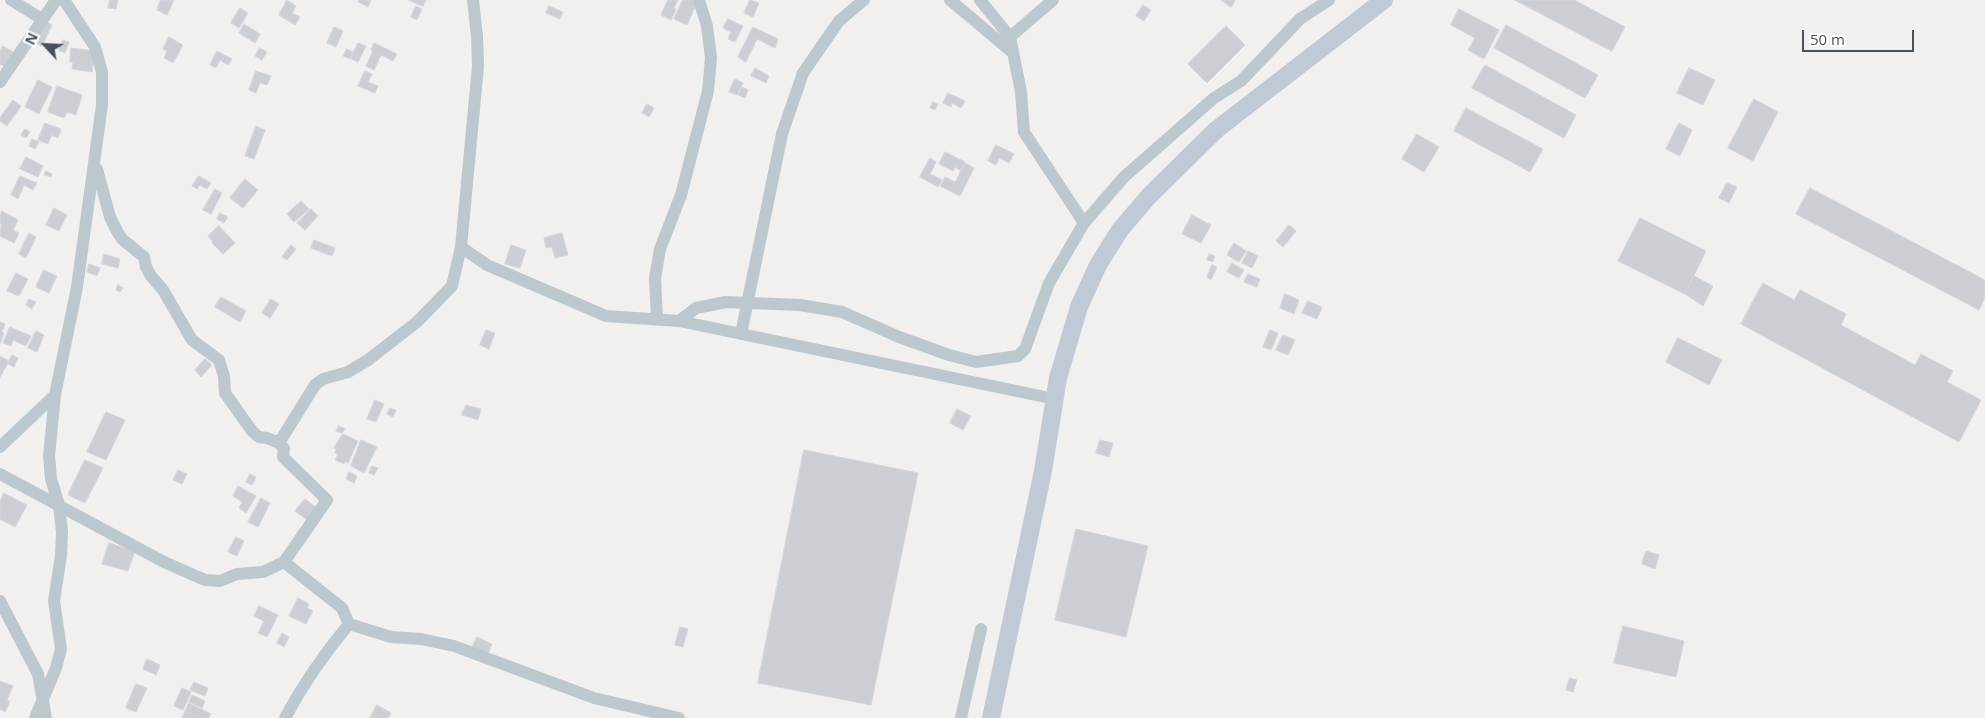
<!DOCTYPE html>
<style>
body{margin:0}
#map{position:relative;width:1985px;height:718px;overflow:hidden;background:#f2efef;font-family:"Open Sans",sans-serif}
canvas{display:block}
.north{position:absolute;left:20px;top:20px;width:50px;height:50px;-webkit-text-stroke:4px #fff;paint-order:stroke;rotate:295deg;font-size:14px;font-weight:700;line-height:20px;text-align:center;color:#47525d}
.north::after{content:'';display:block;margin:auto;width:18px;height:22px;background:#47525d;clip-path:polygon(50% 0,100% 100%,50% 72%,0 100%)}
.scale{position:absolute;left:1802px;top:30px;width:112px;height:22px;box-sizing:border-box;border:2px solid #47525d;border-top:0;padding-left:6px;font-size:15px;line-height:18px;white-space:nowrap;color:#47525d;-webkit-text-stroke:4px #fff;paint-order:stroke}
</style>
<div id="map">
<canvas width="1985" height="718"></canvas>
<div class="north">N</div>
<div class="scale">50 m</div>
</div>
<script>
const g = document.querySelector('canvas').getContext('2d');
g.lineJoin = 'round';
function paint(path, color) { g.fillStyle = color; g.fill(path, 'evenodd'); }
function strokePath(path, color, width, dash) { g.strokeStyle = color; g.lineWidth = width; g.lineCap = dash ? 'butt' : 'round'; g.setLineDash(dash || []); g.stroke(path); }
const building = new Path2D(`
 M110 0H118L116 9 108 8Z
 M161 0H174L167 15 157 10Z
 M287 0 296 6 292 13 300 17 295 25 279 15Z
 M359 0H371L368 7 358 2Z
 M408 0H426L423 6Z
 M668 0H678L674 8 676 9 671 20 661 15Z
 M683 0H698L687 25 674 19Z
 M750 0 759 3 753 17 744 13Z
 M1221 0H1234L1235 1 1231 7Z
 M1515 0H1574L1625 27 1612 51Z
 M1143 5 1151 10 1144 21 1136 16Z
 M416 6 422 9 417 20 411 17Z
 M549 6 563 12 560 19 546 13Z
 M240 8 248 13 239 28 231 23Z
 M1459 9 1499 30 1484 59 1468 50 1475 38 1451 25Z
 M728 19 743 26 735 42 728 39 731 32 723 28Z
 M43 20 52 25 42 46 33 42Z
 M244 24 260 34 255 43 239 33Z
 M1506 25 1598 75 1585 98 1494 48Z
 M1226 26 1245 45 1207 83 1188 64Z
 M334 27 343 31 336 47 327 43Z
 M753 27 778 39 775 48 757 39 746 62 738 57Z
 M169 37 183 45 173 63 164 58 167 51 163 49Z
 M63 40 69 42 65 53 58 50Z
 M358 43 366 46 358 62 351 59Z
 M374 43 397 54 393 61 381 55 374 70 366 66 373 51 371 50Z
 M3 46 13 52 5 67 0 64V51Z
 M71 48 95 51 92 72 72 69 73 62H70Z
 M260 48 267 52 262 60 255 56Z
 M347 49 353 52 350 59 343 56Z
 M217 51 232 59 228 65 220 60 216 68 210 65Z
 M1485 65 1576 115 1564 138 1472 88Z
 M755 68 769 76 766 83 751 76Z
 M1689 68 1715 80 1703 105 1677 93Z
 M256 71 271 76 267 85 260 83 256 93 249 90Z
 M365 71 372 74 368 82 378 86 375 93 358 86Z
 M735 79 743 83 737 95 729 92Z
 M38 80 52 87 39 114 25 107Z
 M57 86 82 95 76 115 67 112 64 118 48 112Z
 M742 87 748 90 745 98 738 95Z
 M948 93 965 101 961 108 952 103 951 107 943 103Z
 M1754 99 1778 112 1753 161 1728 148Z
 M13 100 21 106 7 126 0 121V118Z
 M933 102 938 104 935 110 930 108Z
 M647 104 654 108 649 117 642 113Z
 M1466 108 1543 149 1530 172 1454 131Z
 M45 123 61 129 58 138 52 135 48 144 38 140Z
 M1679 123 1692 130 1680 156 1666 149Z
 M256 126 265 130 254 159 245 156Z
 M25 129 30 132 26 138 21 135Z
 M1417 134 1439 147 1424 172 1402 159Z
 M32 139 39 142 35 149 29 146Z
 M996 145 1014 154 1009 163 999 158 996 165 988 161Z
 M945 152 965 162 961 171 955 167 953 171 939 164Z
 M26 157 43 166 38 177 20 169Z
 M930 158 936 162 930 174 942 180 938 187 920 177Z
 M965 163 974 168 960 196 940 186 945 177 955 182Z
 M46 171 52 174 51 177 44 175Z
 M20 176 37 183 33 190 24 185 18 199 11 195Z
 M199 176 211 183 207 189 200 185 197 189 192 186Z
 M245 179 258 190 243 208 230 198Z
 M1727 183 1737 187 1729 203 1719 198Z
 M1810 188 1985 280V297L1979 310 1796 214Z
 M215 189 222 193 211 214 203 210Z
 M301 201 309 209 294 222 287 214Z
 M54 208 67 215 59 231 46 225Z
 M311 209 318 216 305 230 297 223Z
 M2 211 18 220 13 230 19 233 14 243 0 236 1 225 0 215Z
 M220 213 228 217 224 223 217 219Z
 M1192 215 1211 225 1201 243 1182 234Z
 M1640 218 1706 251 1685 294 1618 261Z
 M1289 225 1296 231 1283 247 1276 241Z
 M219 226 235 243 223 254 212 243 213 242 208 236Z
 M29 233 36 237 26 258 19 254Z
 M562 233 568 255 555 258 552 247 546 248 544 238Z
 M314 240 335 248 332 256 311 248Z
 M1234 243 1246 251 1239 262 1227 255Z
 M291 245 296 249 287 260 282 257Z
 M511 245 526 250 520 268 505 264Z
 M1248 251 1258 256 1252 268 1242 263Z
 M104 254 120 259 118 268 102 264Z
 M1209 254 1215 256 1213 262 1207 260Z
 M1232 263 1244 270 1239 278 1227 272Z
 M89 264 100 268 97 276 87 272Z
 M1212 265 1217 267 1211 280 1207 277Z
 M44 270 57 276 49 293 36 287Z
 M16 273 28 279 19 296 7 291Z
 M1248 274 1260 279 1257 287 1244 282Z
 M1694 276 1713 286 1703 306 1685 294Z
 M1763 283 1794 300 1800 290 1846 314 1841 325 1915 365 1921 354 1953 371 1947 382 1981 400 1959 442 1741 324Z
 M118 285 123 288 120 292 116 290Z
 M1285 294 1299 300 1294 314 1280 308Z
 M221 297 246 311 240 322 215 307Z
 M29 299 36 302 32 309 26 305Z
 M271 299 279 304 270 318 262 313Z
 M1308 301 1322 307 1317 319 1302 313Z
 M0 322 5 324 2 332 4 333 0 344Z
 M10 327 31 336 26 346 13 340 11 346 3 343Z
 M486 330 495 333 489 349 480 345Z
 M1270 330 1278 333 1271 350 1263 347Z
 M36 331 44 335 37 352 28 348Z
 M1283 335 1295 340 1288 355 1276 350Z
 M1678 338 1722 360 1709 385 1666 362Z
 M12 355 18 358 14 367 8 364Z
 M0 356 9 361 0 377Z
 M205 359 212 365 201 377 195 370Z
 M375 400 384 404 376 422 367 419Z
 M466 405 481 409 478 420 462 415Z
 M390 408 396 410 393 417 387 414Z
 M957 409 971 416 963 430 950 423Z
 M106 412 125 420 106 460 87 452Z
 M339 426 345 429 342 433 336 431Z
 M343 434 358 441 348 463 345 461 344 464 335 460 338 454 335 453 336 449 334 448Z
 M361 440 377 447 364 473 351 466Z
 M1100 440 1113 443 1109 457 1096 453Z
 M804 450 918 473 871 705 758 683Z
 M85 460 103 468 85 503 68 495Z
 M372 466 378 468 374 475 369 473Z
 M178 470 187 474 182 484 173 480Z
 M349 472 357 476 354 483 346 479Z
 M250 474 256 477 252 485 246 482Z
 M238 486 256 496 246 513 239 508 242 502 233 496Z
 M4 493 27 505 15 527 0 519V502Z
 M261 498 270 503 258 527 248 522Z
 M305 499 317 508 307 520 295 511Z
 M1076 529 1148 546 1126 637 1055 620Z
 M236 537 244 541 237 556 228 552Z
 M109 543 135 551 128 571 102 564Z
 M1646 551 1659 555 1655 569 1642 564Z
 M298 598 309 604 307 608 313 611 306 624 289 616Z
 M259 606 278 615 267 637 258 633 264 621 254 616Z
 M1623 626 1684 641 1676 677 1614 663Z
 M680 627 688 629 683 647 675 645Z
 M282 633 289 637 284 647 277 643Z
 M477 637 492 644 488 654 472 647Z
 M147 659 160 665 156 675 143 669Z
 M1570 678 1577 680 1573 692 1566 690Z
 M0 681 13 686 7 700 10 701 5 712 0 709Z
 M194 682 208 688 205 696 190 690Z
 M136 684 147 688 136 712 126 708Z
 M182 688 191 692 183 710 174 706Z
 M192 695 205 701 202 708 189 702Z
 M189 703 211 714 209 718H182Z
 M377 705 391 713 388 718H370Z`);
paint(building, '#ccced4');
strokePath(building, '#d3d5db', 1);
strokePath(new Path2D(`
 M11 0 42 19
 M950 0 1013 53
 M980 0 1010 37
 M0 82 56 0
 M97 169 110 217 117 231 122 239 144 257 146 267 151 276 163 290 192 340 219 360 224 376 225 393 252 431 259 437 267 438 279 443 284 448 283 457 327 500 284 562
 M1084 223 1124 177 1214 98 1241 81 1300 19 1329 0
 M461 247 487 265 606 316 679 321 1055 399
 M657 319 655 278 660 249 681 195 708 91 711 58 707 26 699 0
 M679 321 696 308 726 302 800 305 842 312 899 337 949 355 976 362 1018 356 1025 349 1049 283 1084 223 1024 132 1021 92 1010 37 1053 0
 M741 334 782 134 803 73 839 21 864 0
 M279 443 315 385 323 379 348 372 368 360 417 322 452 286 461 247 478 66 477 36 473 0
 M0 447 55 395
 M0 474 164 562 205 580 220 581 237 574 263 572 284 562 342 608 349 624C324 654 303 684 285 718
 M0 601 38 674 46 718
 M349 624 391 637 421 639 454 646 594 698 679 718
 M35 718 56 668 61 649 54 601 61 555 62 532 59 505 51 479 49 456 55 395 77 287 102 105V72L95 47 64 0
 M961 718 981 629`), '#bdc7ce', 12);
strokePath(new Path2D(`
 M991 718 1043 471 1058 378 1079 307 1098 265 1120 230 1149 196 1216 130 1384 0`), '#c0cad6', 18);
</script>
